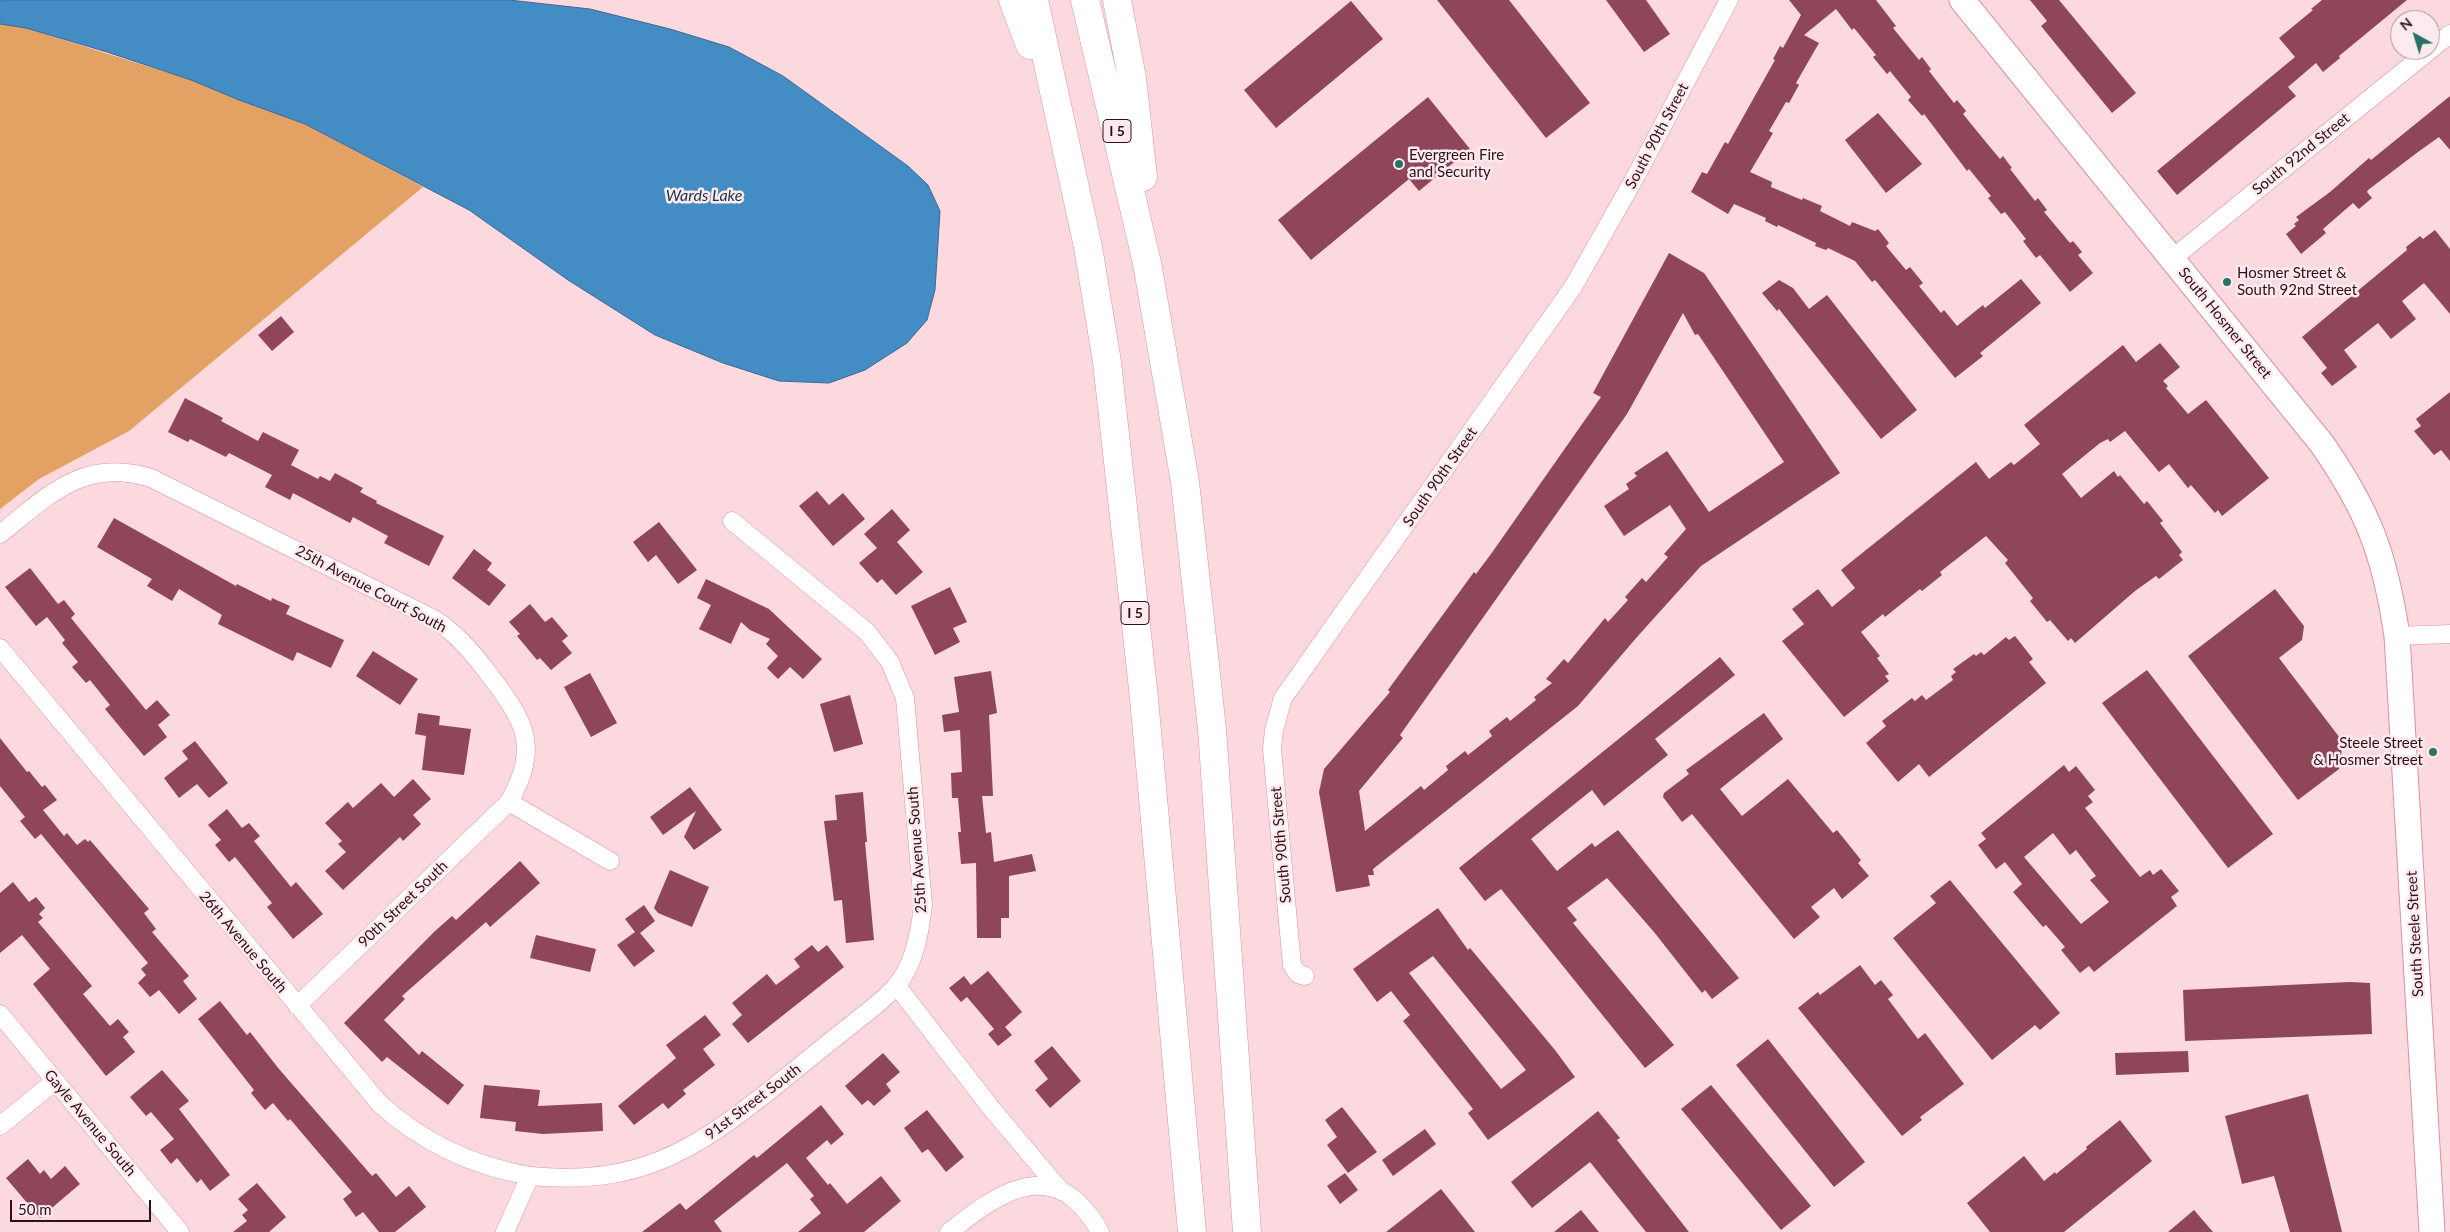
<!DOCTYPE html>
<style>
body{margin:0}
#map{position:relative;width:2450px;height:1232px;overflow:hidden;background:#fcd8df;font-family:Lato,sans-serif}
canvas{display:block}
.north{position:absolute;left:2390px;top:10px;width:50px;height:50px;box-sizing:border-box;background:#fdeaee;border:1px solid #ab9399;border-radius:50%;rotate:321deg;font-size:14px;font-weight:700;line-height:20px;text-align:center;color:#2f1019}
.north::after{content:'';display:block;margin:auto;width:18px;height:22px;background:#297067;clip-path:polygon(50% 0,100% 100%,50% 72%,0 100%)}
.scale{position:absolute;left:10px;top:1200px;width:141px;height:22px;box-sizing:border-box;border:2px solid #2f1019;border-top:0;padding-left:6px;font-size:15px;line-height:18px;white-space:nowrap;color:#2f1019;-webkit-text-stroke:4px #fdeaee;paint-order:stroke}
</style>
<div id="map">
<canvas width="2450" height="1232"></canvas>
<div class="north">N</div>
<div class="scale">50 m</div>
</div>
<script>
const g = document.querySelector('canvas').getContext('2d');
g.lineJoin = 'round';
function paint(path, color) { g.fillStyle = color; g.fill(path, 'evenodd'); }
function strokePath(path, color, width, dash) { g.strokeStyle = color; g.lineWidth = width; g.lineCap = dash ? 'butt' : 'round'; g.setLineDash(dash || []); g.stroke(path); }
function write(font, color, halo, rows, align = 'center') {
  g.font = font + ' Lato,sans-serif'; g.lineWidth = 5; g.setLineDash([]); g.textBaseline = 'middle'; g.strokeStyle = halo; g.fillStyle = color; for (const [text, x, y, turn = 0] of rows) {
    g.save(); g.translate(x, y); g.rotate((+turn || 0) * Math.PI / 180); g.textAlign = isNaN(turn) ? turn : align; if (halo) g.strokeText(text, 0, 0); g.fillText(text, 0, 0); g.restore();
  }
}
paint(new Path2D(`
 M0 24 26 28 191 80 239 100 305 124 423 187 129 431 39 479 0 509Z`), '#e3a263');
const water = new Path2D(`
 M0 0H509L590 9 670 29 729 47 783 76 908 166 928 185 940 211 935 290 927 320 907 343 865 370 829 383 779 381 723 363 655 335 568 280 469 210 305 124 239 100 191 80 107 52 26 28 0 24Z`);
paint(water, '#448dc4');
strokePath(water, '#3e6891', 1);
paint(new Path2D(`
 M1437 0H1509L1590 103 1546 138Z
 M1606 0H1646L1670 34 1644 52Z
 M1789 0H1876L1896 26 1893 28 1919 60 1922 57 1931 69 1929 71 1954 103 1957 100 1966 111 1963 114 1985 141 2000 159 2003 156 2012 168 2010 169 2035 201 2038 198 2047 210 2044 212 2070 243 2073 241 2082 252 2078 255 2093 273 2070 292 2040 255 2036 258 2023 241 2026 239 2005 212 2001 214 1988 198 1991 196 1969 169 1967 171 1924 114 1922 116 1908 100 1911 97 1890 71 1887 74 1873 57 1876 55 1854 28 1852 30 1836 9 1804 35 1819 43 1796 83 1799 85 1789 103 1786 102 1769 131 1773 133 1750 172 1772 182 1771 187 1802 200 1803 198 1822 206 1820 211 1850 226 1852 222 1875 231 1878 229 1889 243 1886 246 1906 270 1910 267 1923 283 1919 286 1941 313 1944 310 1957 326 1983 305 1985 308 2021 279 2041 303 1980 353 1983 356 1955 378 1875 280 1872 282 1855 261 1828 248 1826 250 1815 246 1816 243 1778 225 1777 227 1765 221 1766 218 1734 204 1728 214 1691 192 1702 172 1707 174 1725 142 1728 144 1775 60 1773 59 1780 46 1783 48 1801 15Z
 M2030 0H2059L2136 93 2112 113 2041 26 2047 21Z
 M2322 0H2407L2339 56 2340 58 2323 72 2316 63 2288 87 2296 96 2177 195 2157 171 2295 57 2279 38 2313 10 2311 9Z
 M1351 1 1383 39 1276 128 1244 90Z
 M2450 96V150L2439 137 2418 152 2368 190 2367 192 2372 198 2359 209 2353 203 2323 229 2326 233 2301 254 2286 234 2296 226 2294 224 2299 220 2296 217 2330 192 2369 158 2371 160Z
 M1428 97 1470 149 1419 191 1409 179 1311 260 1278 220Z
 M1878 113 1922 164 1886 193 1845 140Z
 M2435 230 2450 249V314L2424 283 2402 301 2416 319 2391 339 2378 323 2344 350 2357 367 2332 386 2321 373 2327 368 2302 337 2407 250 2406 247 2420 236 2423 239Z
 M1669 253 1704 273 1840 473 1701 566 1637 637 1578 706 1373 869 1374 875H1368L1370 886 1336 892 1319 792 1324 769 1390 692 1388 690 1474 572 1476 574 1491 554 1601 397 1593 393ZM1683 313 1695 335 1698 334 1784 462 1709 512 1667 451 1634 473 1637 476 1626 484 1629 489 1604 506 1624 536 1670 505 1686 529 1664 554 1668 557 1646 582 1642 578 1625 597 1628 600 1608 622 1605 618 1568 663 1564 659 1546 679 1552 683 1534 697 1536 700 1510 721 1507 717 1489 731 1492 736 1468 755 1465 751 1446 766 1448 770 1424 790 1421 786 1365 831 1359 791 1403 738 1400 735 1627 414Z
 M1779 280 1793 288 1809 309 1827 295 1917 410 1881 439 1779 309 1777 311 1762 293Z
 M281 316 294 332 272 351 258 335Z
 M2160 343 2180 367 2163 381 2168 386 2166 388 2188 414 2206 400 2269 478 2222 516 2218 510 2215 513 2191 485 2188 488 2169 464 2159 472 2125 431 2110 442 2108 439 2100 443 2062 474 2081 498 2114 471 2118 477 2120 475 2144 504 2147 501 2163 521 2160 523 2182 552 2179 555 2183 560 2159 579 2156 576 2135 591 2075 643 2071 638 2068 641 2050 620 2047 622 2030 601 2033 598 2005 563 2008 560 1986 536 1945 568 1940 572 1942 575 1922 591 1920 589 1885 617 1883 614 1861 632 1880 656 1877 658 1889 674 1885 676 1889 681 1844 717 1782 641 1804 624 1792 609 1818 589 1832 607 1855 588 1841 570 1976 462 1989 479 2011 462 2014 465 2040 444 2024 425 2123 345 2136 362Z
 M2450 392V461L2441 450 2434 455 2414 431 2421 426 2416 419Z
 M185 398 223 418 221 421 258 441 263 432 299 450 291 465 318 479 320 476 330 481 335 473 363 488 360 492 377 501 376 503 444 536 429 566 384 543 388 536 353 517 350 523 293 493 290 500 265 487 272 475 229 453 226 457 190 439 188 442 168 432Z
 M817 491 829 505 843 493 865 519 833 546 799 506Z
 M892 509 910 530 897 542 923 572 896 595 882 579 877 583 859 563 877 548 864 534Z
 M114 518 236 586 237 584 271 601 272 598 290 606 286 614 344 640 331 668 297 652 293 661 218 624 222 615 179 589 172 601 147 586 152 579 97 547Z
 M659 522 697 570 678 584 656 555 648 562 633 542Z
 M474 549 492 563 487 570 506 585 489 606 452 578Z
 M30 568 58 604 64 600 75 614 71 618 146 710 157 700 170 715 158 725 167 737 144 756 105 709 110 705 90 680 86 683 72 667 78 662 62 643 65 640 47 617 36 626 5 587Z
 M706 579 769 609 822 659 803 679 790 667 778 679 767 668 778 656 766 644 770 639 750 630 741 622 731 644 699 629 711 605 697 598Z
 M950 587 967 622 953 628 960 642 935 655 911 606Z
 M2275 589 2304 626 2302 640 2279 658 2343 742 2339 769 2298 800 2188 656Z
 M530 604 545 622 552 617 568 636 562 641 572 653 551 670 540 658 537 660 517 636 520 634 509 622Z
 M2015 636 2033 659 2029 662 2046 683 1929 777 1919 764 1898 782 1866 743 1886 726 1882 721 1912 698 1915 701 1922 695 1926 700 1953 680 1951 676 1956 672 1953 669 1974 654 1976 656 1981 652 1984 655 2006 637 2009 640Z
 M373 651 418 679 400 705 356 676Z
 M1720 657 1735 675 1655 739 1668 755 1604 806 1592 790 1531 839 1557 871 1592 843 1595 847 1618 830 1739 978 1712 999 1705 990 1702 993 1654 932 1607 878 1567 908 1577 920 1573 923 1674 1045 1645 1068 1501 889 1485 901 1459 868Z
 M2147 670 2273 834 2228 868 2102 703Z
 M991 671 997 713 989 715 993 796H982L986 833 991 832 994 862 1032 854 1036 871 1009 876V918H1001V938H977L976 863 961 864 958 832H961L958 798H952L951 773 962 772 960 730 944 732 942 715 959 712 954 677Z
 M590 673 617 723 591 737 564 687Z
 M850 695 863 744 834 752 820 704Z
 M418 713 440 716 439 725 471 729 464 775 422 770 426 736 415 734Z
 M1764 713 1783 739 1720 789 1742 816 1788 779 1833 833 1837 830 1861 860 1858 863 1869 876 1842 899 1834 888 1811 907 1820 917 1794 939 1692 814 1682 822 1663 797 1664 793 1689 774 1686 770Z
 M0 738 27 772 29 771 42 787 45 785 57 800 43 810 64 836 67 833 77 845 85 839 88 842 90 840 149 909 144 913 156 929 152 932 189 976 183 981 197 999 179 1014 159 990 150 997 138 983 146 975 141 969 148 963 41 834 35 839 20 821 25 817 0 786Z
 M195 741 228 783 209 798 197 784 179 798 164 778 188 759 182 751Z
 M2064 765 2069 772 2076 766 2095 790 2088 796 2093 802 2085 808 2140 877 2150 870 2153 875 2161 869 2179 891 2171 897 2177 906 2094 972 2089 966 2080 973 2061 950 2065 947 2046 925 2043 927 2013 892 2022 884 2005 862 1996 869 1978 845 1986 839 1981 833ZM2053 833 2070 855 2076 850 2096 876 2090 880 2109 902 2081 924 2024 857Z
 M413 779 431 799 413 815 421 824 403 841 400 837 343 890 325 871 346 852 338 844 342 841 325 823 348 802 353 808 381 783 394 797Z
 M690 787 722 830 694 850 684 837 696 811 663 835 650 817Z
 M863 792 867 842H865L874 940 846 943 842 900 834 901 824 821 837 820 835 795Z
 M227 809 242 828 249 823 260 836 254 841 291 887 296 882 323 914 293 939 267 907 272 903 235 857 229 862 215 845 221 840 208 825Z
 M520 861 540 883 490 927 486 922 402 996 405 999 384 1020 419 1055 422 1051 464 1085 448 1105 387 1057 382 1062 344 1023 434 932 452 916 456 920Z
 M670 870 709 887 692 927 658 913 654 908Z
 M1950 880 2060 1013 2040 1030 2035 1025 1992 1060 1893 938 1936 903 1930 896Z
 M13 882 29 902 36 897 45 908 39 914 43 918 38 922 92 986 83 994 110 1026 118 1019 129 1032 123 1037 135 1052 106 1076 33 984 50 969 22 935 0 953V893Z
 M644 905 655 921 640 933 655 951 634 967 617 945 635 932 625 919Z
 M1438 908 1468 950 1470 948 1555 1050 1575 1077 1488 1140 1468 1113 1473 1109 1403 1021 1410 1015 1391 991 1377 1002 1353 969ZM1433 956 1526 1070 1501 1089 1409 973Z
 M536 935 596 949 590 972 530 958Z
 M812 945 818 952 827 945 844 967 748 1043 732 1024 742 1015 732 1003 767 974 776 985 800 967 794 959Z
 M1860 965 1875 985 1881 980 1893 995 1888 999 1918 1039 1925 1033 1964 1084 1920 1117 1922 1120 1902 1136 1798 1008 1818 992 1820 995Z
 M988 971 1022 1012 1005 1027 1012 1035 998 1046 988 1034 994 1029 967 997 961 1002 949 988 964 976 971 985Z
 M2350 982 2370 983 2372 1034 2185 1041 2183 990Z
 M220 1001 247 1035 250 1032 279 1069 372 1176 376 1173 396 1197 409 1186 426 1207 395 1232H379L363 1212 356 1217 343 1199 352 1192 290 1119 288 1121 273 1103 265 1110 251 1093 254 1090 198 1019Z
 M705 1015 721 1035 703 1049 715 1065 683 1090 686 1094 668 1109 663 1103 634 1125 618 1106 676 1058 666 1045Z
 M1768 1039 1865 1162 1834 1187 1736 1065Z
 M1052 1046 1081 1081 1050 1108 1035 1090 1048 1079 1034 1061Z
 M2188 1051 2189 1072 2116 1075 2115 1053Z
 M883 1053 900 1072 886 1084 891 1091 874 1106 868 1100 862 1105 845 1086Z
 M162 1070 189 1101 179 1109 230 1175 210 1191 201 1179 197 1183 177 1158 171 1164 160 1150 174 1139 151 1112 146 1116 130 1097Z
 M484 1085 540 1090 538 1106 602 1103 603 1131 543 1134 515 1131 516 1122 480 1118Z
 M1711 1085 1811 1206 1781 1230 1681 1109Z
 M2308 1094 2342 1232H2290L2274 1176 2242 1184 2225 1116Z
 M821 1105 844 1134 831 1145 827 1140 806 1158 828 1185 830 1183 847 1204 881 1176 901 1201 864 1232H798L821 1213 810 1199 814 1196 787 1163 714 1221 722 1232H642L680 1203 686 1210 754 1155 757 1158Z
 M1342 1107 1377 1152 1348 1173 1327 1145 1337 1137 1325 1120Z
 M927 1110 964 1157 946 1172 928 1149 922 1153 904 1128Z
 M1598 1111 1620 1138 1617 1140 1689 1232H1646L1590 1162 1532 1208 1511 1182Z
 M2120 1120 2152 1161 2064 1232H1990L1967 1203 2024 1156 2044 1181 2055 1172 2056 1174 2087 1149 2086 1147Z
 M1425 1129 1436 1144 1393 1176 1382 1160Z
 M28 1159 40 1174 44 1170 51 1179 65 1166 80 1184 40 1218 6 1178Z
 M1345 1173 1358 1190 1340 1204 1327 1186Z
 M257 1183 286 1217 269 1232H233L247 1221 242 1215 248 1210 238 1199Z
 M1441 1189 1475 1232H1386Z
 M1581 1210 1599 1232H1554Z
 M2194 1210 2213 1232H2168Z`), '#90465a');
const street = new Path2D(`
 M2430 50 2450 34
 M2173 258 2430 50
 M0 534C49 495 84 457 151 478L434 619C456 633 472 652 488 673 524 720 541 745 509 802L297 1006
 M2397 636 2450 634
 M0 648 380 1104C423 1143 472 1166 530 1176
 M509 802 610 861
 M1305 976 1298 974 1292 965 1272 749 1274 730 1283 698 1573 287 1637 174 1729 0
 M897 986 991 1108 1061 1191
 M0 1014 180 1232
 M0 1126 55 1081
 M505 1232 530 1176C639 1186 692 1152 774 1087 807 1060 841 1033 875 1006 882 1000 889 994 895 987 914 967 920 932 923 905L905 698 890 662 867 632 732 521
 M949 1232C983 1206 1032 1164 1074 1199 1084 1208 1094 1220 1100 1232`);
const secondary = new Path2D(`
 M1962 0 2322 444C2369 512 2385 555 2397 636L2432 1232`);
const highway = new Path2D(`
 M1013 0 1030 45
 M1034 0 1088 247 1107 362 1144 698 1192 1232
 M1085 0 1147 263 1185 482 1212 729 1247 1232
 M1117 0 1132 78 1143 177`);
strokePath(street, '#e18fa3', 19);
strokePath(secondary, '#e18fa3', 27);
strokePath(highway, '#e18fa3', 29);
strokePath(street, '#fff', 18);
strokePath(secondary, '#fff', 25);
strokePath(highway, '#fff', 28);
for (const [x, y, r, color] of [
 [1399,164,5,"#297067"],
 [2227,282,5,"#297067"],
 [2433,752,5,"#297067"]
]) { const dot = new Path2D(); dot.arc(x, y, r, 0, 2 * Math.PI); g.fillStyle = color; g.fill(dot); strokePath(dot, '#fdeaee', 2); }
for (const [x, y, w] of [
 [1117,131,28],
 [1135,613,28]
]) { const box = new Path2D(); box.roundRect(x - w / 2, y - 11.5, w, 23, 4); g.fillStyle = '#fdeaee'; g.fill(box); strokePath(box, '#2f1019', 1); }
write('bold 14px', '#2f1019', null, [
 ["I 5",1117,131],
 ["I 5",1135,613]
]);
write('15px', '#2f1019', '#fdeaee', [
 ["South 90th Street",1657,136,-62],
 ["South 92nd Street",2301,154,-39],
 ["South Hosmer Street",2225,323,51],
 ["South 90th Street",1440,477,-55],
 ["25th Avenue Court South",371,589,28],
 ["South 90th Street",1281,845,-95],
 ["25th Avenue South",917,850,-94],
 ["90th Street South",403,904,-44],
 ["South Steele Street",2415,934,-93],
 ["26th Avenue South",243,942,50],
 ["91st Street South",753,1102,-37],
 ["Gayle Avenue South",90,1123,50]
]);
write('15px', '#2f1019', '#fdeaee', [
 ["Evergreen Fire",1409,155],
 ["and Security",1409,172],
 ["Hosmer Street &",2237,273],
 ["South 92nd Street",2237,290],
 ["Steele Street",2423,743,"right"],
 ["& Hosmer Street",2423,760,"right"]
], 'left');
write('italic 16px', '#15344b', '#fdeaee', [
 ["Wards Lake",704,196]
]);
</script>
